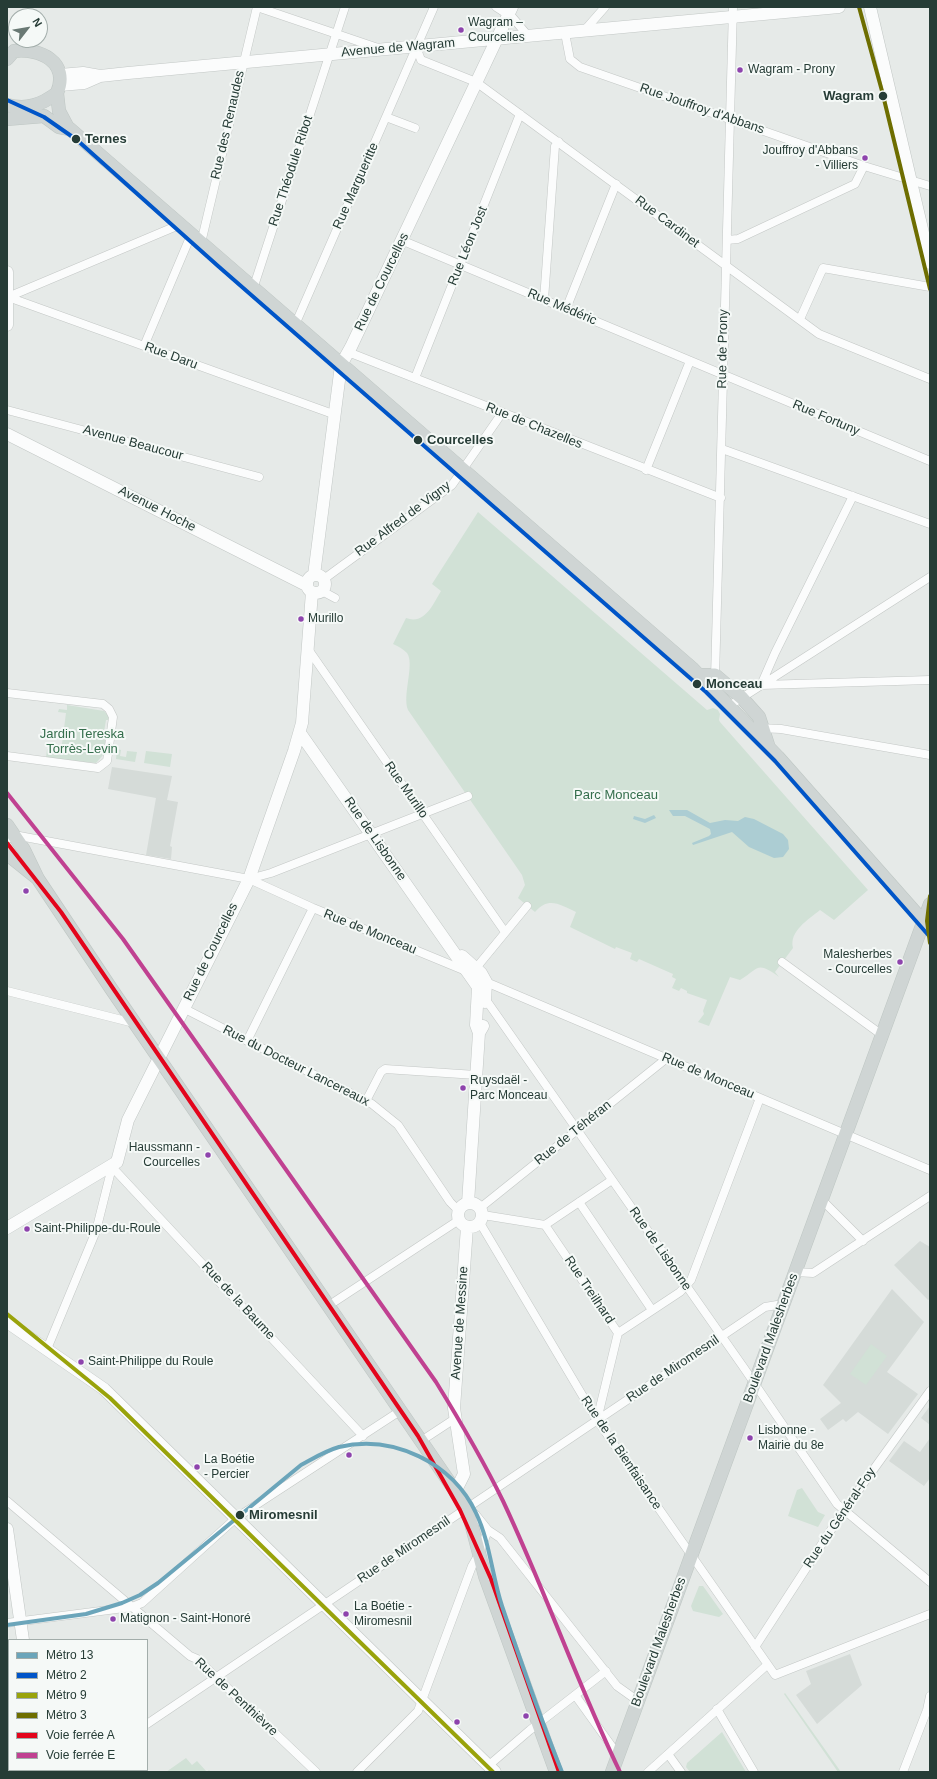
<!DOCTYPE html>
<meta charset="utf-8">
<style>
body{margin:0}
#map{position:relative;width:937px;height:1779px;overflow:hidden;background:#e6eae8;font-family:Helvetica,sans-serif}
canvas{display:block}
.frame{position:absolute;inset:0;border:8px solid #263c36;pointer-events:none}
.legend{position:absolute;left:8px;top:1639px;width:140px;height:132px;box-sizing:border-box;background:#f5f9f7;border:1px solid #a2adaa;margin:0;padding:5px 7px;list-style:none;font-size:12px;color:#263c36}
.legend li{display:flex;align-items:center;gap:8px;height:20px}
.legend b{width:20px;border:1px solid #a2adaa}
.north{position:absolute;left:8px;top:8px;width:40px;height:40px;box-sizing:border-box;background:#f5f9f7;border:1px solid #a2adaa;border-radius:50%;rotate:59deg;font-size:11px;font-weight:700;line-height:16px;text-align:center;color:#263c36}
.north::after{content:'';display:block;margin:auto;width:14px;height:18px;background:#697974;clip-path:polygon(50% 0,100% 100%,50% 72%,0 100%)}
</style>
<div id="map">
<canvas width="937" height="1779"></canvas>
<div class="frame"></div>
<ul class="legend">
<li><b style="height:5px;background:#6ba5ba"></b>Métro 13</li>
<li><b style="height:5px;background:#0055c8"></b>Métro 2</li>
<li><b style="height:5px;background:#99a30b"></b>Métro 9</li>
<li><b style="height:5px;background:#6e6e00"></b>Métro 3</li>
<li><b style="height:5px;background:#e3051c"></b>Voie ferrée A</li>
<li><b style="height:5px;background:#c04191"></b>Voie ferrée E</li>
</ul>
<div class="north">N</div>
</div>
<script>
const g = document.querySelector('canvas').getContext('2d');
g.lineJoin = 'round';
function paint(path, color) { g.fillStyle = color; g.fill(path, 'evenodd'); }
function strokePath(path, color, width, dash) { g.strokeStyle = color; g.lineWidth = width; g.lineCap = dash ? 'butt' : 'round'; g.setLineDash(dash || []); g.stroke(path); }
function write(font, color, halo, rows, align = 'center') {
  g.font = font + ' Helvetica,sans-serif'; g.lineWidth = 4; g.setLineDash([]); g.textBaseline = 'middle'; g.strokeStyle = halo; g.fillStyle = color; for (const [text, x, y, turn = 0] of rows) {
    g.save(); g.translate(x, y); g.rotate((+turn || 0) * Math.PI / 180); g.textAlign = isNaN(turn) ? turn : align; if (halo) g.strokeText(text, 0, 0); g.fillText(text, 0, 0); g.restore();
  }
}
paint(new Path2D(`
 M112 767 172 776 167 800 178 802 170 846 172 847 171 859 146 855 156 798 108 789Z
 M920 1241 930 1247V1299L928 1300 894 1265Z
 M892 1289 924 1322 887 1372 918 1394 888 1434 858 1412 846 1422 843 1419 828 1430 820 1419 841 1403 823 1385Z
 M930 1406V1425L921 1418Z
 M930 1438V1478L924 1486 889 1461 904 1441 920 1452Z
 M850 1654 862 1685 817 1724 796 1695 811 1684 806 1671Z`), '#d5dbd8');
paint(new Path2D(`
 M478 512 707 710 713 708 718 710 720 714 719 720 720 722 868 890 834 920 820 910C808 920 789 931 793 948L775 972 779 977C756 960 759 969 740 980L730 977 709 1026 698 1022 704 1014 703 1011 707 1000 687 993V991L681 988 679 991 672 988 676 979 672 977 673 974 639 959 637 962 630 959 632 953 616 947 615 949 570 927 576 912C560 905 549 896 535 912L518 898 525 885 522 875 408 710C402 695 415 664 407 653 403 649 398 646 393 644L406 618C425 625 433 604 441 591L432 584Z
 M67 705 104 711 109 716V720H106L103 738H106L103 755 96 763 46 758 47 749H53L54 744H62L66 713 58 712 59 709 67 710Z
 M117 749 121 750 120 756 126 757 127 751 137 752 135 762 116 759Z
 M146 751 172 754 170 767 144 763Z
 M871 1344 887 1356 866 1385 850 1374Z
 M802 1488 818 1512 825 1515 818 1527 788 1516 797 1490Z
 M699 1586H703L723 1614 719 1617 693 1611 691 1606Z
 M785 1693 841 1772H838L784 1694Z
 M722 1732 746 1772H690L686 1767 687 1763Z
 M186 1758 192 1765 197 1761 207 1772 209 1770 211 1772H166Z`), '#d1e1d6');
paint(new Path2D(`
 M669 810H687L710 823 725 820 738 821 745 817 754 819 783 834 788 840 789 849 783 857 774 858 749 847 732 832 693 845 692 843 709 836 711 834 710 829 685 816H673Z
 M654 815 656 818 645 823 633 819 634 816 645 819Z`), '#accdd3');
const street = new Path2D(`
 M257 7 378 48
 M496 7 513 18 529 37
 M584 31 605 7
 M565 33 570 59 580 67 864 166 930 186
 M416 47 421 60 476 82 819 334 930 379
 M386 117 415 128
 M401 240 930 461
 M727 240 738 239 855 184 864 166
 M201 243 257 7
 M253 289 345 7
 M8 297 333 414
 M8 297 179 225
 M544 300 555 146 559 142
 M566 309 616 184
 M800 319 823 268 930 287
 M295 325 434 7
 M144 346 191 235
 M348 352 721 498
 M415 378 520 114
 M7 410 259 477
 M722 449 930 524
 M646 470 690 361
 M324 579 452 485 502 413
 M322 591 335 598
 M308 649 505 932
 M715 678 733 7
 M761 685 775 653 853 496
 M761 685 930 680
 M7 693 103 704 109 709 113 717 107 761 98 768 7 756
 M729 706 930 577
 M759 728 781 729 930 755
 M7 839 14 835 249 879 313 908 466 971 476 968 527 906
 M249 879 271 873 468 796
 M782 962 882 1035
 M486 982 930 1170
 M7 991 134 1023
 M484 997 744 1368 837 1504 930 1582
 M183 1008 372 1104 398 1125 450 1202 459 1211
 M247 1041 313 908
 M366 1101 381 1072 385 1069 476 1075
 M822 1200 863 1241
 M579 1202 652 1310
 M480 1208 667 1058
 M483 1215 545 1225 618 1333 597 1420
 M480 1223 597 1420 775 1675 930 1614
 M545 1225 612 1180
 M795 1272 813 1273 930 1196
 M328 1306 459 1220
 M618 1333 680 1292 691 1280 760 1098
 M47 1349 96 1231 112 1167 363 1436
 M421 1441 456 1418
 M7 1501 190 1656 197 1659 316 1772
 M468 1508 476 1515 488 1530 500 1538 617 1686 638 1701
 M7 1623 132 1607 142 1603 236 1518 400 1411
 M755 1647 840 1516 930 1391
 M575 1695 618 1755
 M717 1709 754 1772
 M147 1724 765 1307 783 1304
 M7 1752 9 1753
 M668 1754 681 1772
 M488 1766 530 1730 606 1671
 M76 1772 79 1770
 M357 1772 418 1711 472 1566 479 1554 488 1530
 M648 1772 767 1665
 M903 1772 927 1710 930 1696`);
const secondary = new Path2D(`
 M870 7 930 263
 M60 75 83 73 100 76 128 73 839 7
 M60 85 84 83 100 76
 M7 272V325
 M7 434 306 585
 M307 584a9 9 0 1 1 18 0a9 9 0 1 1-18 0Z
 M314 575 341 365 351 347 512 7
 M300 733 478 987 476 1025 479 1033
 M462 956 481 973 486 982 485 1002
 M458 1215a12 12 0 1 1 24 0a12 12 0 1 1-24 0Z
 M468 1203 479 1033 483 1026
 M7 1228 117 1162 128 1120 249 879 294 751 302 723 312 592
 M7 1322 104 1389 495 1772
 M456 1490 464 1474 454 1408 467 1227
 M7 1529 23 1640
 M40 1770V1772`);
const primary = new Path2D(`
 M7 59 14 51C40 48 70 62 57 93 41 105 27 110 7 105
 M57 93 59 111 68 128
 M7 119 44 116 59 127 70 129 693 669 778 757 930 929
 M699 675H715L742 698 759 717 768 745
 M7 825 24 850 38 879 112 990 467 1508 485 1576 556 1772
 M7 854 37 878
 M612 1772 930 904`);
strokePath(street, '#c3c7c5', 9);
strokePath(secondary, '#c2c7c5', 13);
strokePath(primary, '#bec6c3', 14);
strokePath(street, '#fbfcfc', 8);
strokePath(secondary, '#fbfcfc', 12);
strokePath(primary, '#cfd5d4', 13);
strokePath(new Path2D(`
 M7 843 61 912 418 1436 460 1510 491 1579 559 1772`), '#e3051c', 4);
strokePath(new Path2D(`
 M7 793 123 939 436 1382C460 1421 483 1460 503 1501 545 1590 577 1683 620 1772`), '#c04191', 4);
strokePath(new Path2D(`
 M7 1625 86 1614 122 1603 140 1595 158 1583 301 1465C314 1458 325 1451 339 1447 393 1434 453 1463 476 1513 490 1542 492 1576 502 1606 521 1662 540 1718 562 1772`), '#6ba5ba', 4);
strokePath(new Path2D(`
 M7 100 44 117 77 140 218 266 706 692 775 761 930 937`), '#0055c8', 4);
strokePath(new Path2D(`
 M7 1314 110 1398 493 1772`), '#99a30b', 4);
strokePath(new Path2D(`
 M859 7 882 91 930 289
 M930 896 927 921 930 943`), '#6e6e00', 4);
for (const [x, y, r, color] of [
 [461,30,3.5,"#8e44ad"],
 [740,70,3.5,"#8e44ad"],
 [883,96,5,"#263c36"],
 [76,139,5,"#263c36"],
 [865,158,3.5,"#8e44ad"],
 [418,440,5,"#263c36"],
 [301,619,3.5,"#8e44ad"],
 [697,684,5,"#263c36"],
 [26,891,3.5,"#8e44ad"],
 [900,962,3.5,"#8e44ad"],
 [463,1088,3.5,"#8e44ad"],
 [208,1155,3.5,"#8e44ad"],
 [27,1229,3.5,"#8e44ad"],
 [81,1362,3.5,"#8e44ad"],
 [750,1438,3.5,"#8e44ad"],
 [349,1455,3.5,"#8e44ad"],
 [197,1467,3.5,"#8e44ad"],
 [240,1515,5,"#263c36"],
 [346,1614,3.5,"#8e44ad"],
 [113,1619,3.5,"#8e44ad"],
 [526,1716,3.5,"#8e44ad"],
 [457,1722,3.5,"#8e44ad"]
]) { const dot = new Path2D(); dot.arc(x, y, r, 0, 2 * Math.PI); g.fillStyle = color; g.fill(dot); strokePath(dot, '#f5f9f7', 1.5); }
write('12px', '#263c36', '#f5f9f7', [
 ["Wagram –",468,23],
 ["Courcelles",468,38],
 ["Wagram - Prony",748,70],
 ["Jouffroy d'Abbans",858,151,"right"],
 ["- Villiers",858,166,"right"],
 ["Murillo",308,619],
 ["Malesherbes",892,955,"right"],
 ["- Courcelles",892,970,"right"],
 ["Ruysdaël -",470,1081],
 ["Parc Monceau",470,1096],
 ["Haussmann -",200,1148,"right"],
 ["Courcelles",200,1163,"right"],
 ["Saint-Philippe-du-Roule",34,1229],
 ["Saint-Philippe du Roule",88,1362],
 ["Lisbonne -",758,1431],
 ["Mairie du 8e",758,1446],
 ["La Boétie",204,1460],
 ["- Percier",204,1475],
 ["La Boétie -",354,1607],
 ["Miromesnil",354,1622],
 ["Matignon - Saint-Honoré",120,1619]
], 'left');
write('13px', '#263c36', '#f5f9f7', [
 ["Avenue de Wagram",398,48,-5],
 ["Rue Jouffroy d'Abbans",702,109,19],
 ["Rue des Renaudes",228,125,-77],
 ["Rue Théodule Ribot",291,171,-72],
 ["Rue Margueritte",356,186,-66],
 ["Rue Cardinet",667,222,37],
 ["Rue Léon Jost",468,246,-68],
 ["Rue de Courcelles",382,282,-64],
 ["Rue Médéric",562,307,23],
 ["Rue de Prony",723,349,-89],
 ["Rue Daru",171,356,20],
 ["Rue Fortuny",826,418,23],
 ["Rue de Chazelles",534,426,22],
 ["Avenue Beaucour",133,443,15],
 ["Avenue Hoche",157,509,27],
 ["Rue Alfred de Vigny",403,519,-37],
 ["Rue Murillo",406,790,55],
 ["Rue de Lisbonne",375,839,55],
 ["Rue de Monceau",370,932,22],
 ["Rue de Courcelles",211,952,-64],
 ["Rue du Docteur Lancereaux",296,1066,27],
 ["Rue de Monceau",708,1076,23],
 ["Rue de Téhéran",573,1133,-39],
 ["Rue de Lisbonne",660,1249,55],
 ["Rue Treilhard",589,1290,56],
 ["Rue de la Baume",238,1301,47],
 ["Avenue de Messine",460,1323,-86],
 ["Boulevard Malesherbes",771,1338,-70],
 ["Rue de Miromesnil",673,1369,-34],
 ["Rue de la Bienfaisance",621,1453,56],
 ["Rue du Général-Foy",840,1518,-56],
 ["Rue de Miromesnil",404,1550,-34],
 ["Boulevard Malesherbes",659,1642,-70],
 ["Rue de Penthièvre",236,1697,43]
]);
write('bold 13px', '#263c36', '#f5f9f7', [
 ["Wagram",874,96,"right"],
 ["Ternes",85,139],
 ["Courcelles",427,440],
 ["Monceau",706,684],
 ["Miromesnil",249,1515]
], 'left');
write('13px', '#346e4c', '#f5f9f7', [
 ["Jardin Tereska",82,734],
 ["Torrès-Levin",82,749],
 ["Parc Monceau",616,795]
]);
</script>
